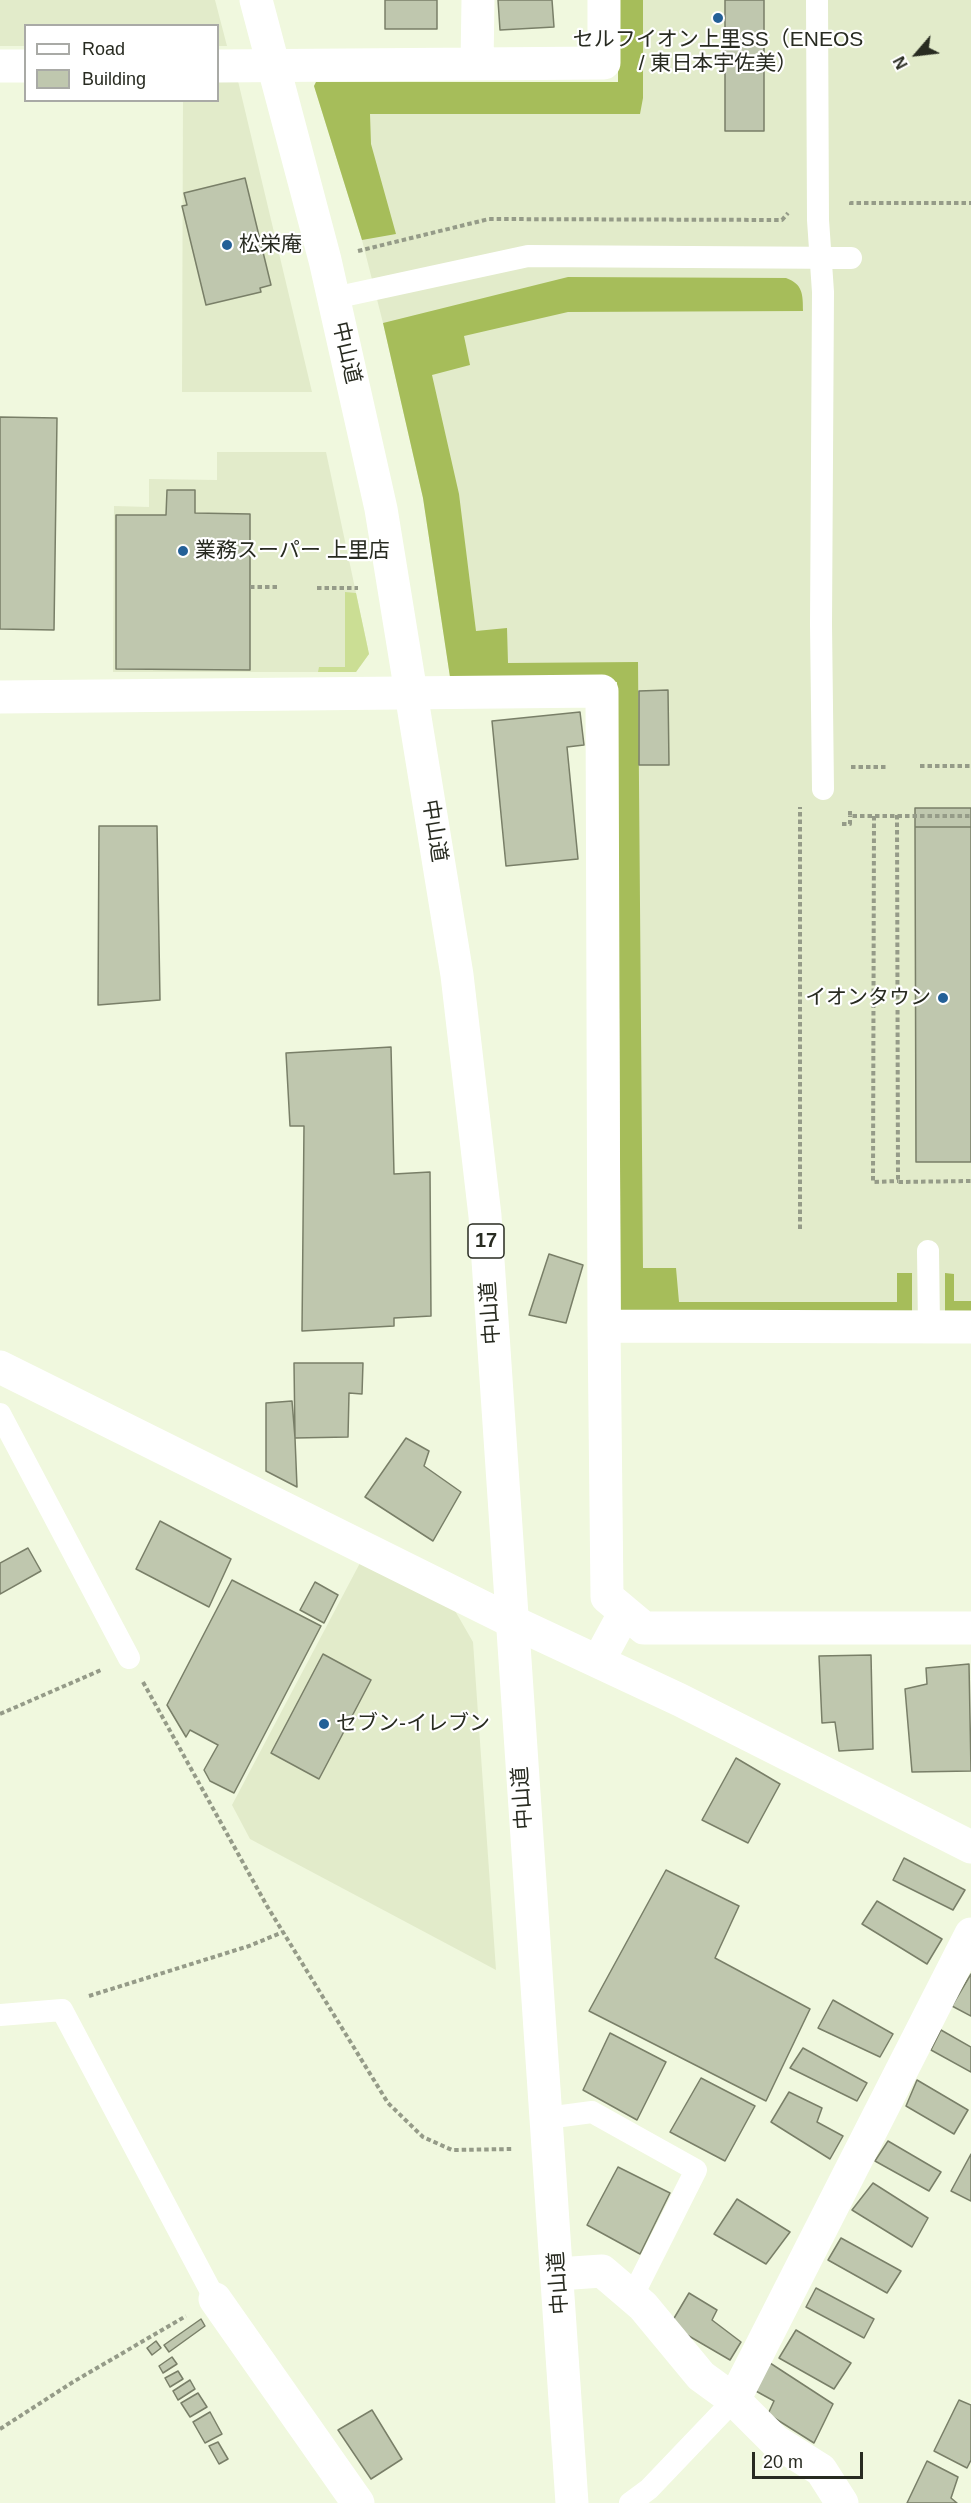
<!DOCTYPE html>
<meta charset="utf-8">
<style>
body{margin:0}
#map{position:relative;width:971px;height:2503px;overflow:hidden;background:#f0f8de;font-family:Arial,sans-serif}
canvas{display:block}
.legend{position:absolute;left:24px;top:24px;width:195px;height:78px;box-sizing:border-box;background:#fff;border:2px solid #a9aaa6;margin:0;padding:8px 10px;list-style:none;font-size:18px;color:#282b21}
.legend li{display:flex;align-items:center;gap:12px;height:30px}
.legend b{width:30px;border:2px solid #a9aaa6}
.north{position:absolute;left:887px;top:24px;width:60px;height:60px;-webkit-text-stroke:4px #fff;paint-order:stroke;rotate:242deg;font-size:16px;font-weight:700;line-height:24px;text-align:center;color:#282b21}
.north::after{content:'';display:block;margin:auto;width:21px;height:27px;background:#282b21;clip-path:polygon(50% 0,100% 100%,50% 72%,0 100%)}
.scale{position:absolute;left:752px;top:2452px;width:111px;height:27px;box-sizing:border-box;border:3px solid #282b21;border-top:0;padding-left:8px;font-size:18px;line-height:21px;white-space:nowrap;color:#282b21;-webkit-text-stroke:4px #fff;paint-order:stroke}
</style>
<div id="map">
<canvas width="971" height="2503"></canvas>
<ul class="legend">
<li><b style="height:8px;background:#fff"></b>Road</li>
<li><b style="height:16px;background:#bfc7ae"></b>Building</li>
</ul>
<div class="north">N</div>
<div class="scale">20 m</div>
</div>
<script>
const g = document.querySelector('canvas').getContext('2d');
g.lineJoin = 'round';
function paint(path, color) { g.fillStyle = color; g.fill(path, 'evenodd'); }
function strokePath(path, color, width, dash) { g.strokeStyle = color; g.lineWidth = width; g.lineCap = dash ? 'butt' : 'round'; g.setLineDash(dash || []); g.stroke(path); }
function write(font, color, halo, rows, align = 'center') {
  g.font = font + ' Arial,"Noto Sans JP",sans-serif'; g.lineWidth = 4.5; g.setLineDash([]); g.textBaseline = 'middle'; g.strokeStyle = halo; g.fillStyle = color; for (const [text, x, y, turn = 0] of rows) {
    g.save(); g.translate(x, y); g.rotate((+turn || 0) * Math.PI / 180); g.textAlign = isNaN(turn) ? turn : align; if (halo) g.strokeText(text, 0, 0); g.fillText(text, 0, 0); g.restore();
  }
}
paint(new Path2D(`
 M0 0H215L227 46H218V26H26L25 46H0Z
 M618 0H971V1317L621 1316 617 682 450 677 423 498 383 323 362 240 314 86 316 82H618Z
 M218 81H238L312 392H182L183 101 218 100Z
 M217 452H326L369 654 356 672H113L114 506 149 507V479L217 480Z
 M360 1563 454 1609 473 1642 496 1970 250 1839 232 1805Z`), '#e2ebca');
paint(new Path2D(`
 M345 592 356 593 369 654 356 672H318L319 667H345Z`), '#cbde94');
paint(new Path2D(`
 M618 0H643V98L640 114H370L371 144 396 234 362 240 314 86 316 82H618Z
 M568 277 786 278C803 284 803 295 803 311L568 312 464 336 470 365 432 375 459 494 476 631 507 628 508 663 638 662 643 1268H676L679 1302H897V1273H912V1316H621L617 682 450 677 423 498 383 323Z
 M945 1273 954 1274V1301H971V1317H945Z`), '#a6bd5a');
const building = new Path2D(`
 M385 0H437V29H385Z
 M498 0H552L554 27 500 30Z
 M725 0H764V131H725Z
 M245 178 271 285 260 288 261 292 206 305 182 206 187 205 184 193Z
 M0 417 57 418 54 630 0 629Z
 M167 490H195V513L250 514V670L116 669V515H166Z
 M668 690 669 765H639V691Z
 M580 712 584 745 567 747 578 859 506 866 492 721Z
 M915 808H971V827H915Z
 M99 826H157L160 1000 98 1005Z
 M915 827H971V1162H916Z
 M391 1047 394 1174 430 1172 431 1316 394 1318V1326L302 1331 304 1126H290L286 1053Z
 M549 1254 583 1265 566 1323 529 1315Z
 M294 1363H363L362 1394 349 1393 348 1437 295 1438Z
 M292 1401 295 1438 297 1487 266 1471V1403Z
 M406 1438 429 1451 424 1466 461 1492 433 1541 365 1497Z
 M160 1521 231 1559 209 1607 136 1569Z
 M28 1548 41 1571 0 1594V1563Z
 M232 1580 321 1626 234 1793 210 1781 204 1770 218 1745 190 1730 186 1737 167 1705Z
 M315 1582 338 1595 324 1623 300 1610Z
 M323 1654 371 1680 319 1779 271 1753Z
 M871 1655 873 1749 839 1751 835 1722 822 1723 819 1656Z
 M969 1664 971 1771 912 1772 905 1689 927 1684 926 1668Z
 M736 1758 780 1784 748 1843 702 1820Z
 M904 1858 965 1890 953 1910 893 1880Z
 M666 1870 739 1906 715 1958 810 2009 766 2101 589 2011Z
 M877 1901 942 1939 927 1964 862 1924Z
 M971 1974V2016L952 2006Z
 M833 2000 893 2034 880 2057 818 2028Z
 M941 2030 971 2047V2072L931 2050Z
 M610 2033 666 2062 637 2120 583 2090Z
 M803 2048 867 2083 857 2101 790 2068Z
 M701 2078 755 2106 725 2161 670 2132Z
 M917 2080 968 2110 954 2134 906 2106Z
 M789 2092 822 2108 817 2122 843 2136 830 2159 771 2122Z
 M888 2141 941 2172 929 2191 875 2161Z
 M971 2154V2201L951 2191Z
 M618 2167 670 2193 640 2254 587 2225Z
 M873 2183 928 2218 912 2247 852 2210Z
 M737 2199 790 2232 766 2264 714 2234Z
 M841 2238 901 2271 887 2293 828 2260Z
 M816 2288 874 2319 864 2338 806 2307Z
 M689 2293 717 2310 712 2320 741 2342 730 2360 670 2325Z
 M201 2319 205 2326 169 2352 164 2345Z
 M796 2330 851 2363 834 2389 779 2358Z
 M156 2341 161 2348 152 2355 147 2348Z
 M172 2357 177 2364 163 2373 159 2366Z
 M770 2363 833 2404 814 2443 768 2414 774 2401 754 2390Z
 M178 2371 183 2379 170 2387 165 2378Z
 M190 2380 195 2389 178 2400 173 2391Z
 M198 2393 207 2407 190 2417 181 2403Z
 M959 2400 971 2405V2460L967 2468 934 2451Z
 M372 2410 402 2459 371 2479 338 2430Z
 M210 2412 222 2434 205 2443 193 2422Z
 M218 2442 228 2459 219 2464 209 2446Z
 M927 2461 958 2477 951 2498 957 2503H907Z`);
paint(building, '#bfc7ae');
strokePath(building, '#797f68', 1.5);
strokePath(new Path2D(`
 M851 205V203H971
 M358 251 489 219 782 220 788 213
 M250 587H280
 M317 588H358
 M920 766H971
 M851 767H886
 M850 811V816H971
 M897 815 898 1182 971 1181
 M874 816 873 1182 898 1181
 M842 824H850V816
 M800 1229V807
 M143 1682 267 1906 388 2103 423 2137 452 2150 513 2149
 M0 1714 101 1670
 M89 1996 249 1946 283 1932
 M0 2429 73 2382 186 2316`), '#959b88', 4, [4.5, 3]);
strokePath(new Path2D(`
 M817 0 818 220 823 292 821 624 823 789
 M334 298 528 256 851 258
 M928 1251 929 1326
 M0 1414 129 1658
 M0 2015 62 2010 215 2299
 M547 2118 592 2112 696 2170 632 2297
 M630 2503 649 2489 734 2400`), '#fff', 22);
strokePath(new Path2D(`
 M477 64 478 0
 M0 66H26
 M218 66 604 63V0
 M0 697 602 691 604 1326 607 1597 644 1628H971
 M604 1326 971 1327
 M599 1660 625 1612
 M558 2274 602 2271 643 2306 701 2376 734 2400 775 2441 821 2470 842 2503
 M215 2299 358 2503
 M734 2400 971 1934`), '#fff', 33);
strokePath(new Path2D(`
 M0 1367 511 1621 680 1700 971 1847`), '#fff', 33);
strokePath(new Path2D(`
 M256 0 325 260 381 509 457 975 485 1216 572 2503`), '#fff', 33);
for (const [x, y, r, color] of [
 [718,18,6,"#236097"],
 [227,245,6,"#236097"],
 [183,551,6,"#236097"],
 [943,998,6,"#236097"],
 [324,1724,6,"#236097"]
]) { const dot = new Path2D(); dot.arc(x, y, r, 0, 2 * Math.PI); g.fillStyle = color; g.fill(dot); strokePath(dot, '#fff', 2); }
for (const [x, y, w] of [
 [486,1241,36]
]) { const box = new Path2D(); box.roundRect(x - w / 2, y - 17, w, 34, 4.5); g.fillStyle = '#fff'; g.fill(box); strokePath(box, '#282b21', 1.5); }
write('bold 20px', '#282b21', null, [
 ["17",486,1241]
]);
write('21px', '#282b21', '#fff', [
 ["セルフイオン上里SS（ENEOS",718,40,"center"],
 ["/ 東日本宇佐美）",718,64,"center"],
 ["松栄庵",239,245],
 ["業務スーパー 上里店",195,551],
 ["イオンタウン",931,998,"right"],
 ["セブン-イレブン",336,1724]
], 'left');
write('21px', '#282b21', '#fff', [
 ["中山道",346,353,77],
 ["中山道",434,831,81],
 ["中山道",491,1313,-94],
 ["中山道",523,1798,-94],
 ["中山道",559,2283,-94]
]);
</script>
